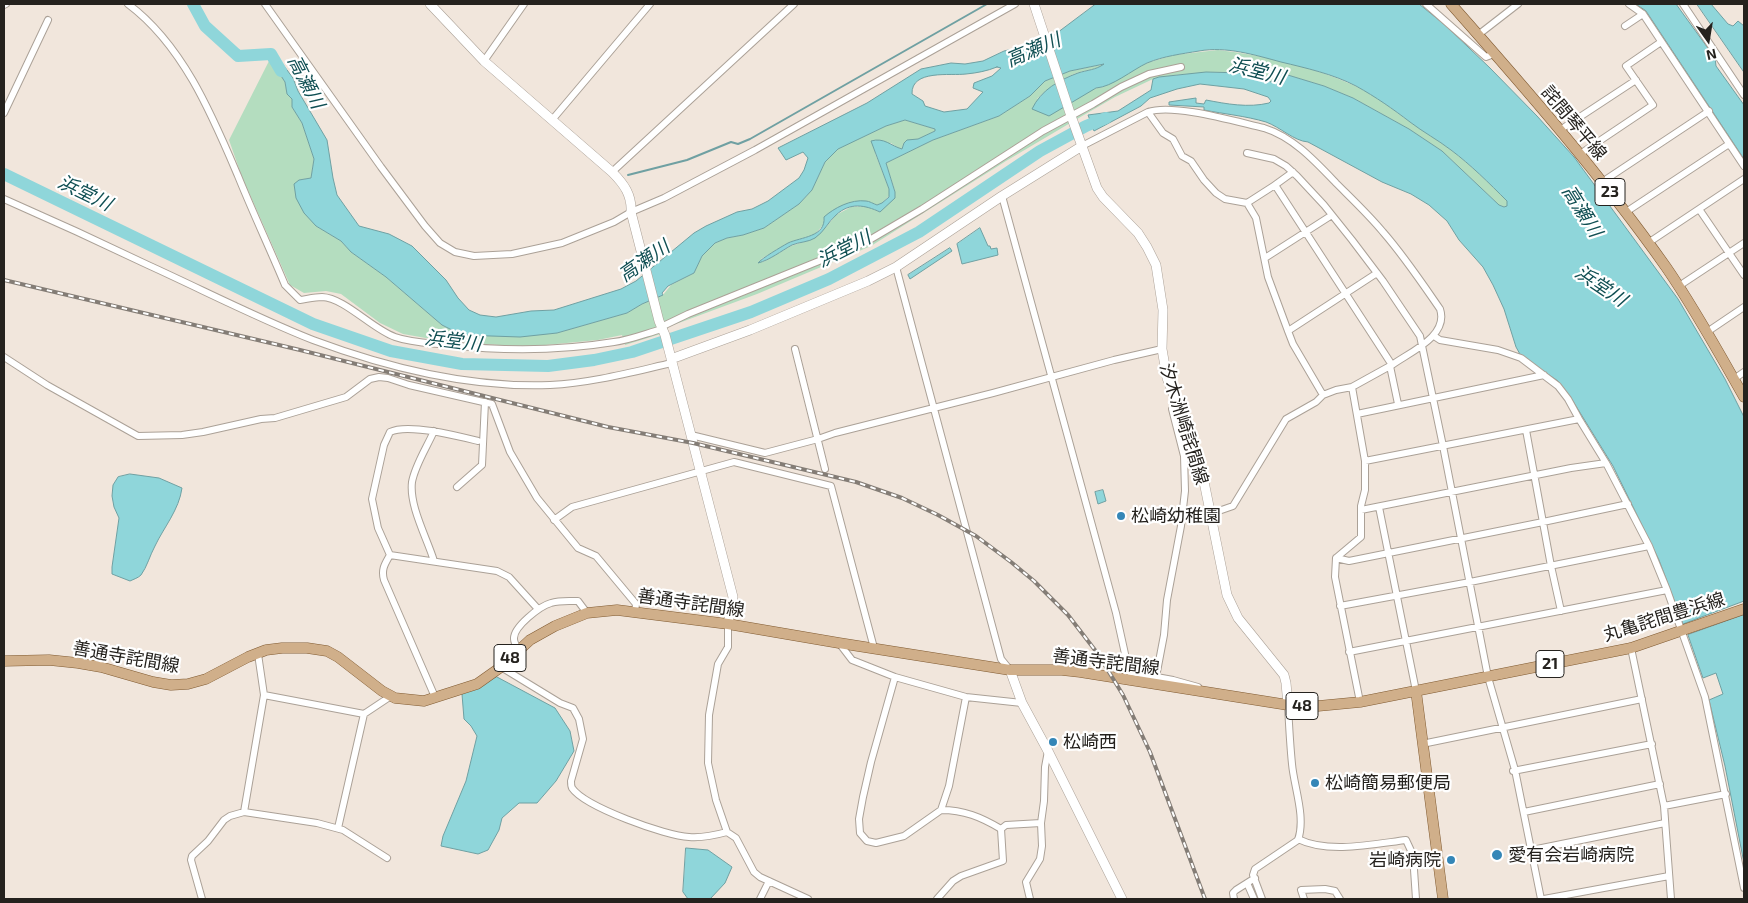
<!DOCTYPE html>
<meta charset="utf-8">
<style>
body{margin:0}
#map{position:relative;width:1748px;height:903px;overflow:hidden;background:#f1e6dc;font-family:"Exo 2",sans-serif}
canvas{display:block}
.frame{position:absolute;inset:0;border:5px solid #25221e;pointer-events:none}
.north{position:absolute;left:1683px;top:15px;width:50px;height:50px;-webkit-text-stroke:4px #fff;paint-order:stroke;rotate:167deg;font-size:14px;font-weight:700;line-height:20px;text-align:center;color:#25221e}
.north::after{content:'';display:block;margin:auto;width:18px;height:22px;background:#25221e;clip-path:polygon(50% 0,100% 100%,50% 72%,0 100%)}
</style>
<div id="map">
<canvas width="1748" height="903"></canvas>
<div class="frame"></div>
<div class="north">N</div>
</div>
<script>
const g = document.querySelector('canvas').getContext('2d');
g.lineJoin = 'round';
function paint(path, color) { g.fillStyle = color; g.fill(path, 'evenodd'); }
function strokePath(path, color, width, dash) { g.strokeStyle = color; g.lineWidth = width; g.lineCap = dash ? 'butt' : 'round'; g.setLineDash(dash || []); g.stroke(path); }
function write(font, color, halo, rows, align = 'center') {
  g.font = font + ' "Exo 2","Noto Sans JP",sans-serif'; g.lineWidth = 4.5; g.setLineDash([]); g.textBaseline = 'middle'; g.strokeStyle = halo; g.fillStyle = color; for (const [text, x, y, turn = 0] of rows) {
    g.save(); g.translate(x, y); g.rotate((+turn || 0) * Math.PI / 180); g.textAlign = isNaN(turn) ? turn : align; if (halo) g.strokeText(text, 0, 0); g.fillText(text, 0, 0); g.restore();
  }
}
paint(new Path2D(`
 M1218 50C1264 55 1311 66 1353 85 1374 94 1392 109 1410 122 1424 132 1438 140 1451 150 1471 165 1489 183 1507 201V206L1504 207 1499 205 1442 151 1409 129 1353 98 1324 86 1278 72 1272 83 1243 73 1223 72 1176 75 1153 79 1115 97 1077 119 1006 161 871 246 757 294 668 327 667 332 625 345 622 335 598 340 535 346H512L437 340 403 334 380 323 341 294 326 291 304 293 290 285 242 177 229 140 270 59 285 82 287 94 292 99V107L302 123 314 159 311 178 299 180 316 226 341 241 351 252 386 277 442 325 462 335 557 333 627 313 642 304 663 295 671 285 694 273 702 256 715 243 727 238 743 235 764 228 799 204 812 190 825 162 837 149 886 126 905 120 935 129V131L918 139 904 143 902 149 898 148 891 143 875 153 889 189V196L882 203 877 205 866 201 851 203 825 223 814 235 788 243 761 259 763 262 791 246 813 239 827 226 836 215 851 207 866 206 880 212 895 191 886 163 933 140 999 116 1030 96 1045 81 1070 71 1106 64C1097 69 1089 70 1080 72 1063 77 1050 87 1037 99L1103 87 1133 69 1150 62 1174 55Z`), '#b4ddbf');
const water = new Path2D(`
 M1096 4H1419L1445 25 1490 68 1537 116 1574 157 1678 299 1725 379 1744 417V601L1683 624 1659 560 1613 466 1571 398 1558 381 1521 356 1516 347 1504 309 1493 285 1483 267 1459 240 1447 221 1429 205 1411 194 1382 182 1308 142C1294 141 1280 127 1266 122 1246 116 1224 114 1204 110V107L1169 105V102L1196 98V103L1204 104 1206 100C1227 104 1248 108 1269 103L1271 101 1268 97 1244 89 1200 84 1177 89 1150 98 1141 106 1094 131 1088 115 1118 111 1151 90 1153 79 1159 77 1206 72 1243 73 1271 82 1278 72 1324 86 1353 98 1409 129 1442 151 1499 205 1504 207 1507 206V201C1489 183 1471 165 1451 150 1438 140 1423 132 1410 122 1393 109 1376 97 1356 86 1333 74 1306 68 1281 62 1255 55 1226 46 1199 51 1181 54 1164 56 1147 63 1132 70 1112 87 1096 88L1049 116 1032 109C1041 90 1059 80 1078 73 1087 70 1096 70 1104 64L1070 71 1045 81 1030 96 999 116 933 140 886 163 895 192V198L880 212C865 205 850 202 836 215 828 222 824 232 815 238 809 242 799 242 792 245 781 251 770 260 758 263 762 258 781 247 788 243 801 237 826 237 824 217 834 208 851 199 866 201 869 201 874 204 877 205L882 203 889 197V189L871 141C884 137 891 146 902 149L904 143 907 140 918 139 935 131V129L905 120 886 126 838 149 825 162 812 190 799 204 764 228 743 235 727 238 715 243 702 256 694 273 668 286 662 293 663 295 642 304 627 313 557 333 520 337 462 335 442 325 386 277 351 252 341 241 316 226 304 213 296 198 294 184 299 180 311 178 314 159 302 123 292 107V99L287 94 285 82 270 59 275 54 293 78 298 91 327 140 333 178 337 195 359 226 389 234 412 246 446 280 458 298 469 310 480 315 496 317 531 311 554 310 621 289 636 281 694 233 706 226 737 212 752 209 768 201 799 178 804 170 808 158 803 152 786 160 778 148 867 103 921 69 951 63 965 64 983 61 1004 51 1046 41ZM997 67 1001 68 992 76 974 83 973 88 983 92 967 109 944 112 925 106 923 101 912 94C911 69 951 76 966 74 977 73 987 71 997 67Z
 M1636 4H1676L1715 58 1716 66 1744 105V159L1646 11Z
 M1697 4H1711L1728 24 1733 26 1738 21 1744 26V72Z
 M980 228 988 246H990L991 249 997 248 998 255 962 264 957 244Z
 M950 248 952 251 910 279 908 275Z
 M130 474 159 478 182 488C179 510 164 527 155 546 150 555 147 567 141 575 138 578 134 579 130 581L112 574V567L119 518 114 507 112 496 113 485 118 477Z
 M1103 490 1106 501 1098 504 1095 492Z
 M1744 615V863L1725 766 1709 700 1723 694 1716 673 1703 678 1688 635Z
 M497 677 555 708 570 731 574 751 556 781 537 803H519L502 818 499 830 488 850 478 854 441 846 443 836 466 781 477 736 471 726 464 719 462 694Z
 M686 848 708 850 732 867 725 883 710 899H688L683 892Z`);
paint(water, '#8fd6da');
strokePath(water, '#6fa0a2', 1);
strokePath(new Path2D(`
 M628 175 687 160 731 142 738 144 750 139 987 4`), '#6fa0a2', 2);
strokePath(new Path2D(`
 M193 4 205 26 238 56 271 54 281 71
 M4 174 313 324 391 351 462 364 548 366 594 360 632 352 751 312 829 279 919 232 1040 151 1086 126 1106 118`), '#8fd6da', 12);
const street = new Path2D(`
 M128 4C183 45 212 115 238 176 253 213 270 249 285 285L300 300C307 299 315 297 322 297 345 298 372 329 395 337 412 343 430 343 448 345 503 351 559 351 614 342 630 340 647 333 662 329
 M265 4 381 167 425 226 440 243 455 252 474 256 512 254 562 243 614 222 631 212 664 198 755 150 1015 4
 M1426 4 1486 57 1494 54
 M1629 4 1643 14 1744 166
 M1683 4 1744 95
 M4 5 6 4
 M1625 26 1643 14
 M1478 35 1518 4
 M484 61 524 4
 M1148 112C1173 103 1237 122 1264 128 1293 137 1315 161 1336 183 1352 199 1369 215 1383 232 1404 256 1422 283 1440 309 1449 336 1410 352 1392 365
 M4 113 48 20
 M552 120 650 4
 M1560 130 1636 80
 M1082 146 1148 112 1163 133 1173 139 1182 156 1191 161 1204 180 1216 193 1225 199 1247 203 1275 185 1392 365 1390 366 1398 404
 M1247 153 1274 159 1286 166 1297 176 1324 205 1352 240 1383 281 1420 336 1443 446 1488 677 1515 770 1541 899
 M1580 154 1653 105 1626 66 1661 42
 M612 172 794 4
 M1602 182 1709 111
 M1275 185 1293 172
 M1002 196 1116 613 1129 672 1173 680 1198 687
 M4 199C52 220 100 242 148 265 203 290 257 318 313 340 388 368 470 388 550 385 591 383 632 372 672 363
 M1247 203 1256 218 1268 277 1288 331 1293 344 1323 395
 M1699 209 1744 275
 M1626 212 1729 144
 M1648 243 1744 179
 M1265 258 1332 215
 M896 267 1001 659 1010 670
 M1679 286 1744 243
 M661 327 688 314 866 242 922 209 1043 131 1093 104 1121 87 1149 74 1181 67
 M1288 331 1377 273
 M1707 332 1744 307
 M1434 336 1440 340 1498 350 1521 358 1558 386 1568 399 1579 419 1606 463 1649 546 1667 590 1705 697 1744 888
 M795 349 825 469
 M4 357 47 385 138 436 182 435 203 432 261 419 275 418 346 397 370 379 379 377 388 378 409 385 492 404 510 452 537 498 578 548 596 556 636 604 635 612
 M1734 379 1744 372
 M1352 387 1365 461V490L1361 506V537L1336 558 1335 577 1360 702
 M1357 414 1544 375
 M1526 430 1551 566 1561 611
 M434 431C427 447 415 465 412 482 409 506 427 538 434 561
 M691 435 765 453 818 439 835 433 993 393 1114 360 1162 349
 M1365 461 1579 419
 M457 487 482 465 485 402
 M1379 507 1416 691
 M1361 510 1571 468 1606 463
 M1210 514 1233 506 1286 419 1316 402 1323 395 1336 390 1352 387 1390 366
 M554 520 572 507 734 462 831 486 874 648
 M390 555 378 528 372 499 384 445 390 432C408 423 458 436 478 441
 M390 555 497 571 509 577 538 609
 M390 555C385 564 381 569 384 580L435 697
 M1336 558 1349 561 1543 522 1628 504
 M1340 606 1470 582 1649 546
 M728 624V647L718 664 709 715 708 763 716 800 727 832 736 838 754 872 760 877 808 899
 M839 643 852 660 895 677 966 697 1022 703
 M1631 648 1664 806 1671 899
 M519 650C517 647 514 643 514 639 513 627 540 606 551 603 560 600 569 601 578 601L587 613
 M1349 652 1667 590
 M501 667 560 703 573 708 579 719 583 739 571 781C571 784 571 786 572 788 585 807 666 836 689 837 701 838 716 835 727 832
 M895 677 871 762 863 797 859 819 860 833 867 841 876 843 904 836 941 810 949 786 966 697
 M1156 677 1164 635 1167 600 1181 526 1185 491 1184 456 1172 409 1176 402
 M264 695 364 714 391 696
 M1422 744 1642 699
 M1513 771 1652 744
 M1664 806 1726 794
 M941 810C964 810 981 817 1001 829
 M244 812 264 695 258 654
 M1524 812 1660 784
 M338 828 364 714
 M1001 829 1006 825 1041 823
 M1298 839C1328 854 1374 844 1406 840L1413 855 1416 899
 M1532 850 1665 823
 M1247 883 1254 899
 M202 899 191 860 192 856 208 841 224 820 230 816 244 812 317 823 343 830 387 858
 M760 899 769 881
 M937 899 953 881 961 876 1003 861 1001 829
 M1030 899 1026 882 1040 859 1042 846 1041 823 1044 801 1045 767 1048 751
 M1234 899 1233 893 1236 890 1255 878
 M1262 899 1253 875 1255 869 1298 840C1306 817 1294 787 1292 764 1290 744 1289 725 1288 705
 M1304 899 1301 890 1325 889 1335 891 1340 899
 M1544 899 1669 876`);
const secondary = new Path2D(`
 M430 4 484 61 612 172C624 184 632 195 631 212L659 321 665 335 733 597 728 624
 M1034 4 1070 113 1097 188 1103 197 1138 233 1147 247 1156 265 1163 310 1162 349 1167 378 1200 462 1227 595 1238 618 1284 675 1286 683 1288 705
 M671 359 750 330 868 281 896 267 1002 196 1082 146
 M1010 670 1022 703 1048 751 1122 899`);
const primary = new Path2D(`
 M1451 4C1526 89 1601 175 1666 267 1695 309 1719 353 1744 397
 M4 661 49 660 78 663 101 667 153 682 171 685 188 684 206 679 248 657 266 650 282 648H307L327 651 338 657 382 691 395 698 424 701 477 684 501 667 530 640 555 626 587 613 617 610 728 624 839 643 1010 670H1062L1080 672 1288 705 1318 706 1360 702 1631 648 1744 609
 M1416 691 1443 899`);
strokePath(street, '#aba197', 8);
strokePath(secondary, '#aba197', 10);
strokePath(primary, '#805b32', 11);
strokePath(street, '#fff', 6);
strokePath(secondary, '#fff', 9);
strokePath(primary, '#d0af8a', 10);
const rail = new Path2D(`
 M4 280 300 350 608 427 693 443 856 482 902 498 938 515 976 536 1011 562 1034 581 1068 615 1098 654 1123 695 1150 752 1205 899`);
strokePath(rail, '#847d76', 4);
strokePath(rail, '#fff', 2, [5.5]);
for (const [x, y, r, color] of [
 [1121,516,5,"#3486b7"],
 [1053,742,5,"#3486b7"],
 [1315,783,5,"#3486b7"],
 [1497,855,6,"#3486b7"],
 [1451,860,5,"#3486b7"]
]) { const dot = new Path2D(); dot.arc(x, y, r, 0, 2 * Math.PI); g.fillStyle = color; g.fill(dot); strokePath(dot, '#fff', 2); }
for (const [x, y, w] of [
 [1610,192,30],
 [510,658,32],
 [1550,664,28],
 [1302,706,32]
]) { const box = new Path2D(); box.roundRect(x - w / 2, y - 13.5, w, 27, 4); g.fillStyle = '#fff'; g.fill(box); strokePath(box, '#25221e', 1); }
write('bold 16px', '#25221e', null, [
 ["23",1610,192],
 ["48",510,658],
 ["21",1550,664],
 ["48",1302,706]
]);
write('18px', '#25221e', '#fff', [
 ["詫間琴平線",1574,123,50],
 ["汐木洲崎詫間線",1184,424,73],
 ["善通寺詫間線",691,603,8],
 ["丸亀詫間豊浜線",1664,617,-17],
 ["善通寺詫間線",126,657,10],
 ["善通寺詫間線",1106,662,7]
]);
write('18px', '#25221e', '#fff', [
 ["松崎幼稚園",1131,516],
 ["松崎西",1063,742],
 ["松崎簡易郵便局",1325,783],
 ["愛有会岩崎病院",1508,855],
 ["岩崎病院",1441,860,"right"]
], 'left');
write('italic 19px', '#104f53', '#fff', [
 ["高瀬川",1033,50,-23],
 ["浜堂川",1257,71,14],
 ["高瀬川",306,82,63],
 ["浜堂川",85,193,26],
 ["高瀬川",1582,211,58],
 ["浜堂川",844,249,-27],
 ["高瀬川",644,261,-35],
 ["浜堂川",1601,286,34],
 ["浜堂川",453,341,7]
]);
</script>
